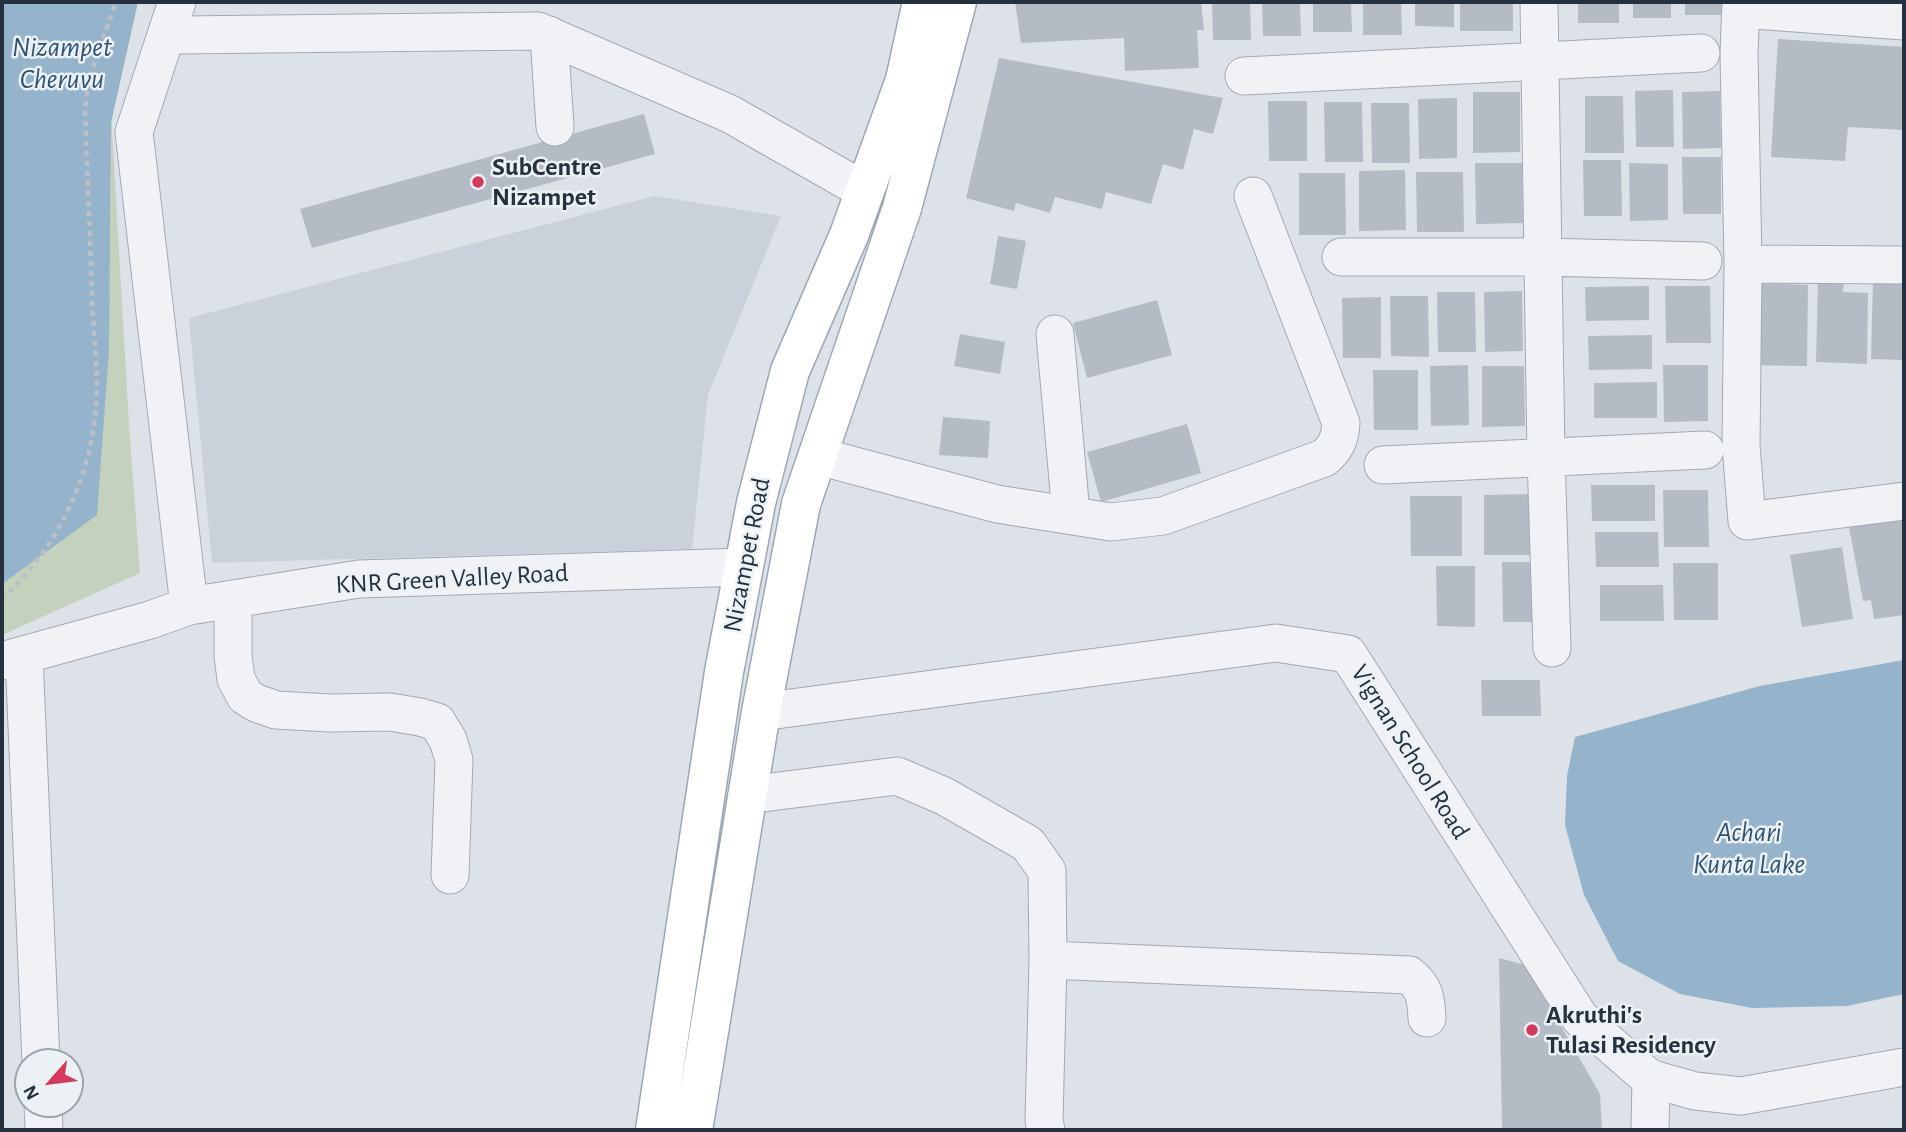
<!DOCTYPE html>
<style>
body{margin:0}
#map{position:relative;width:1906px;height:1132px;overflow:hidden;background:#dde2e8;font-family:"Alegreya Sans",sans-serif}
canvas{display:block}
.frame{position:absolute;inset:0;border:4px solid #25313f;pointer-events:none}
.north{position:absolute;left:14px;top:1048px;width:70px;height:70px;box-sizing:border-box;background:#ecf1f5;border:2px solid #9ca4ac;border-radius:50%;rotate:242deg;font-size:19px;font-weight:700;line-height:28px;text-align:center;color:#25313f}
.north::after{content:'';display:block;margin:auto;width:24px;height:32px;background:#d6395c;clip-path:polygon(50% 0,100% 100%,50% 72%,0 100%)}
</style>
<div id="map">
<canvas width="1906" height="1132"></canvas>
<div class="frame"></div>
<div class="north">N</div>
</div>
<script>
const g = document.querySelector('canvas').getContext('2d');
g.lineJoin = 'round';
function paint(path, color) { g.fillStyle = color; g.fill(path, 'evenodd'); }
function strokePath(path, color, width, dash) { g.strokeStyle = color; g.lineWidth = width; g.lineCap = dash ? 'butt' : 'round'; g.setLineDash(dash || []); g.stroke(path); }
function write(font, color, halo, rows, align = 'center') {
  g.font = font + ' "Alegreya Sans",sans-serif'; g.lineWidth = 5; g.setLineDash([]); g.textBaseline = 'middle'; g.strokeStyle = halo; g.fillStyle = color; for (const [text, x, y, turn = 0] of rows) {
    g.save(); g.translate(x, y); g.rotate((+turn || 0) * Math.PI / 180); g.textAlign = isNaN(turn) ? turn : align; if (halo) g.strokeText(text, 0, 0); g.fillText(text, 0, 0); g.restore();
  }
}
paint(new Path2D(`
 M654 196 781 216 708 395 692 549 212 563 189 318Z`), '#cbd1da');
paint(new Path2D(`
 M2 2 111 112 129 425 140 573 2 635Z`), '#c4d2bd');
paint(new Path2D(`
 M2 2H138L111 123 109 351 97 515 2 584Z
 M1904 660V994L1847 1006 1752 1008 1680 994 1618 961 1584 895 1565 825 1567 776 1575 737 1760 686Z`), '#95b3ca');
paint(new Path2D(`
 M1015 2H1201L1204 30H1197L1199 68 1125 71 1124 38 1021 43Z
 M1212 2H1250L1251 40H1213Z
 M1262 2H1300L1301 36H1263Z
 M1313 2H1351L1352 32H1313Z
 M1363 2H1401L1402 35H1363Z
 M1415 2H1454V27L1415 26Z
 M1460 2H1513V31H1460Z
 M1578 2H1619V23H1578Z
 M1633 2H1671V18H1633Z
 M1685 2H1723V15H1685Z
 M1778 39 1904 47V130L1848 127 1845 161 1771 157Z
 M999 58 1223 98 1213 134 1194 129 1183 170 1163 164 1151 204 1106 192 1102 209 1055 197 1050 213 1016 203 1014 211 966 198Z
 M1673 90 1674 147H1636L1635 91Z
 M1720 91 1721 148 1683 149 1682 92Z
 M1473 92H1520V152L1473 153Z
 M1585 96H1623L1624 153H1585Z
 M1457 98V158L1419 159 1418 99Z
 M1268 101H1307V161H1269Z
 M1324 102H1362L1363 162H1325Z
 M1371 103H1409L1410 163H1372Z
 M644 114 655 154 312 248 300 209Z
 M1682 157H1721V214H1683Z
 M1583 160H1621L1622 216H1584Z
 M1475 163H1522L1523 223 1476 224Z
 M1629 163 1668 164V220L1630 221Z
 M1405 170 1406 230 1359 231V171Z
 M1416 172H1463L1464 232H1417Z
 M1299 173H1345L1346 235H1299Z
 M998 236 1026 241 1017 289 990 284Z
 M1818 278 1844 279 1843 292 1868 293 1867 364 1816 362Z
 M1873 280 1904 281V360L1871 359Z
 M1749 283 1808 285 1807 366 1747 365Z
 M1649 286V320L1586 321 1585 287Z
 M1665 286H1710L1711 343H1666Z
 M1522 291 1523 351 1485 352 1484 292Z
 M1437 292H1475L1476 352H1438Z
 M1390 296H1428L1429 357 1391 356Z
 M1381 297V358H1343L1342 298Z
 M1157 300 1172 355 1087 378 1073 323Z
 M960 334 1005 342 1000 374 954 366Z
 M1652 335V369L1589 370 1588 336Z
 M1468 365 1469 425 1431 426 1430 366Z
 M1663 365H1708V421L1664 422Z
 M1482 366H1524L1525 426 1482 427Z
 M1373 370H1418V430H1374Z
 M1657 382V418H1594V383Z
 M943 417 990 421 988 458 939 455Z
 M1187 424 1201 473 1101 502 1087 452Z
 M1591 485H1655V521H1592Z
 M1663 490H1708L1709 547H1664Z
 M1529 494 1530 555H1484V495Z
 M1410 496H1462V556H1411Z
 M1904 520V615L1874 619 1871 600 1863 601 1849 527Z
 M1595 532H1658L1659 567H1596Z
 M1842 547 1853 619 1802 627 1790 555Z
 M1502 562H1539L1540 622H1503Z
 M1673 563H1718V620H1674Z
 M1436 566H1475V627L1437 626Z
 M1600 585H1663L1664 621H1600Z
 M1481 680H1540L1541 716H1482Z
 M1499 958 1526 965 1600 1094 1602 1130H1502Z`), '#b4bbc5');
const minor = new Path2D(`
 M177 2 134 132 189 606
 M1539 2 1546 456 1552 648
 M1741 2 1739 53 1743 264 1741 445 1747 521 1904 501
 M1741 9 1904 21
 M180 35 538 31 730 114 865 191
 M549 35 555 127
 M1244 76 1701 53
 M1341 257H1543L1703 261
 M1743 264 1904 265
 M1055 334 1071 514
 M818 456 997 504 1111 522 1163 516 1324 458C1336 448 1340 439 1341 423L1253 196
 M1383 465 1705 450
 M233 600V656L236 679 245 696 256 703 276 710 330 713 390 712 420 717 437 722 448 740 454 760 450 875
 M24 655 41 1062
 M2 661 150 620 189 606 359 579 744 567
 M761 712 1276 643 1348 654 1580 1018 1649 1078 1695 1091 1741 1096 1904 1067
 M747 795 897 776 944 796 1028 844 1047 871 1048 960 1044 1121 1046 1130
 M1048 960 1409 975C1425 987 1426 999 1427 1018
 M43 1104 44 1130
 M1650 1130 1651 1078`);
const major = new Path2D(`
 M655 1130 724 672 756 503 790 371 849 235 905 80 922 2
 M693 1130 761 712 801 504 902 208 957 2`);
strokePath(minor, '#a2a9b2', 39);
strokePath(major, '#9ba7b4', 41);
strokePath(new Path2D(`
 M2 599C56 548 90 483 96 407 99 371 93 332 92 295 90 233 87 170 85 108L89 78 116 2`), '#bbc0c6', 4.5, [5, 5]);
strokePath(minor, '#f0f2f6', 37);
strokePath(major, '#fff', 38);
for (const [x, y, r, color] of [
 [478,182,7,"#d6395c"],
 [1532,1030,7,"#d6395c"]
]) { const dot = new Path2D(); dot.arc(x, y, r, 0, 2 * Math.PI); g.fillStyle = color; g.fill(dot); strokePath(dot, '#ecf1f5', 2.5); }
write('bold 26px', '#25313f', '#ecf1f5', [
 ["SubCentre",492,167],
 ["Nizampet",492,197],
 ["Akruthi's",1546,1015],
 ["Tulasi Residency",1546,1045]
], 'left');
write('26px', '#25313f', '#ecf1f5', [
 ["Nizampet Road",747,555,-79],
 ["KNR Green Valley Road",452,579,-3],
 ["Vignan School Road",1410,752,58]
]);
write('italic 28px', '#2d5375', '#ecf1f5', [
 ["Nizampet",62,48],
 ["Cheruvu",62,80],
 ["Achari",1749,833],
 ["Kunta Lake",1749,865]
]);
</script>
